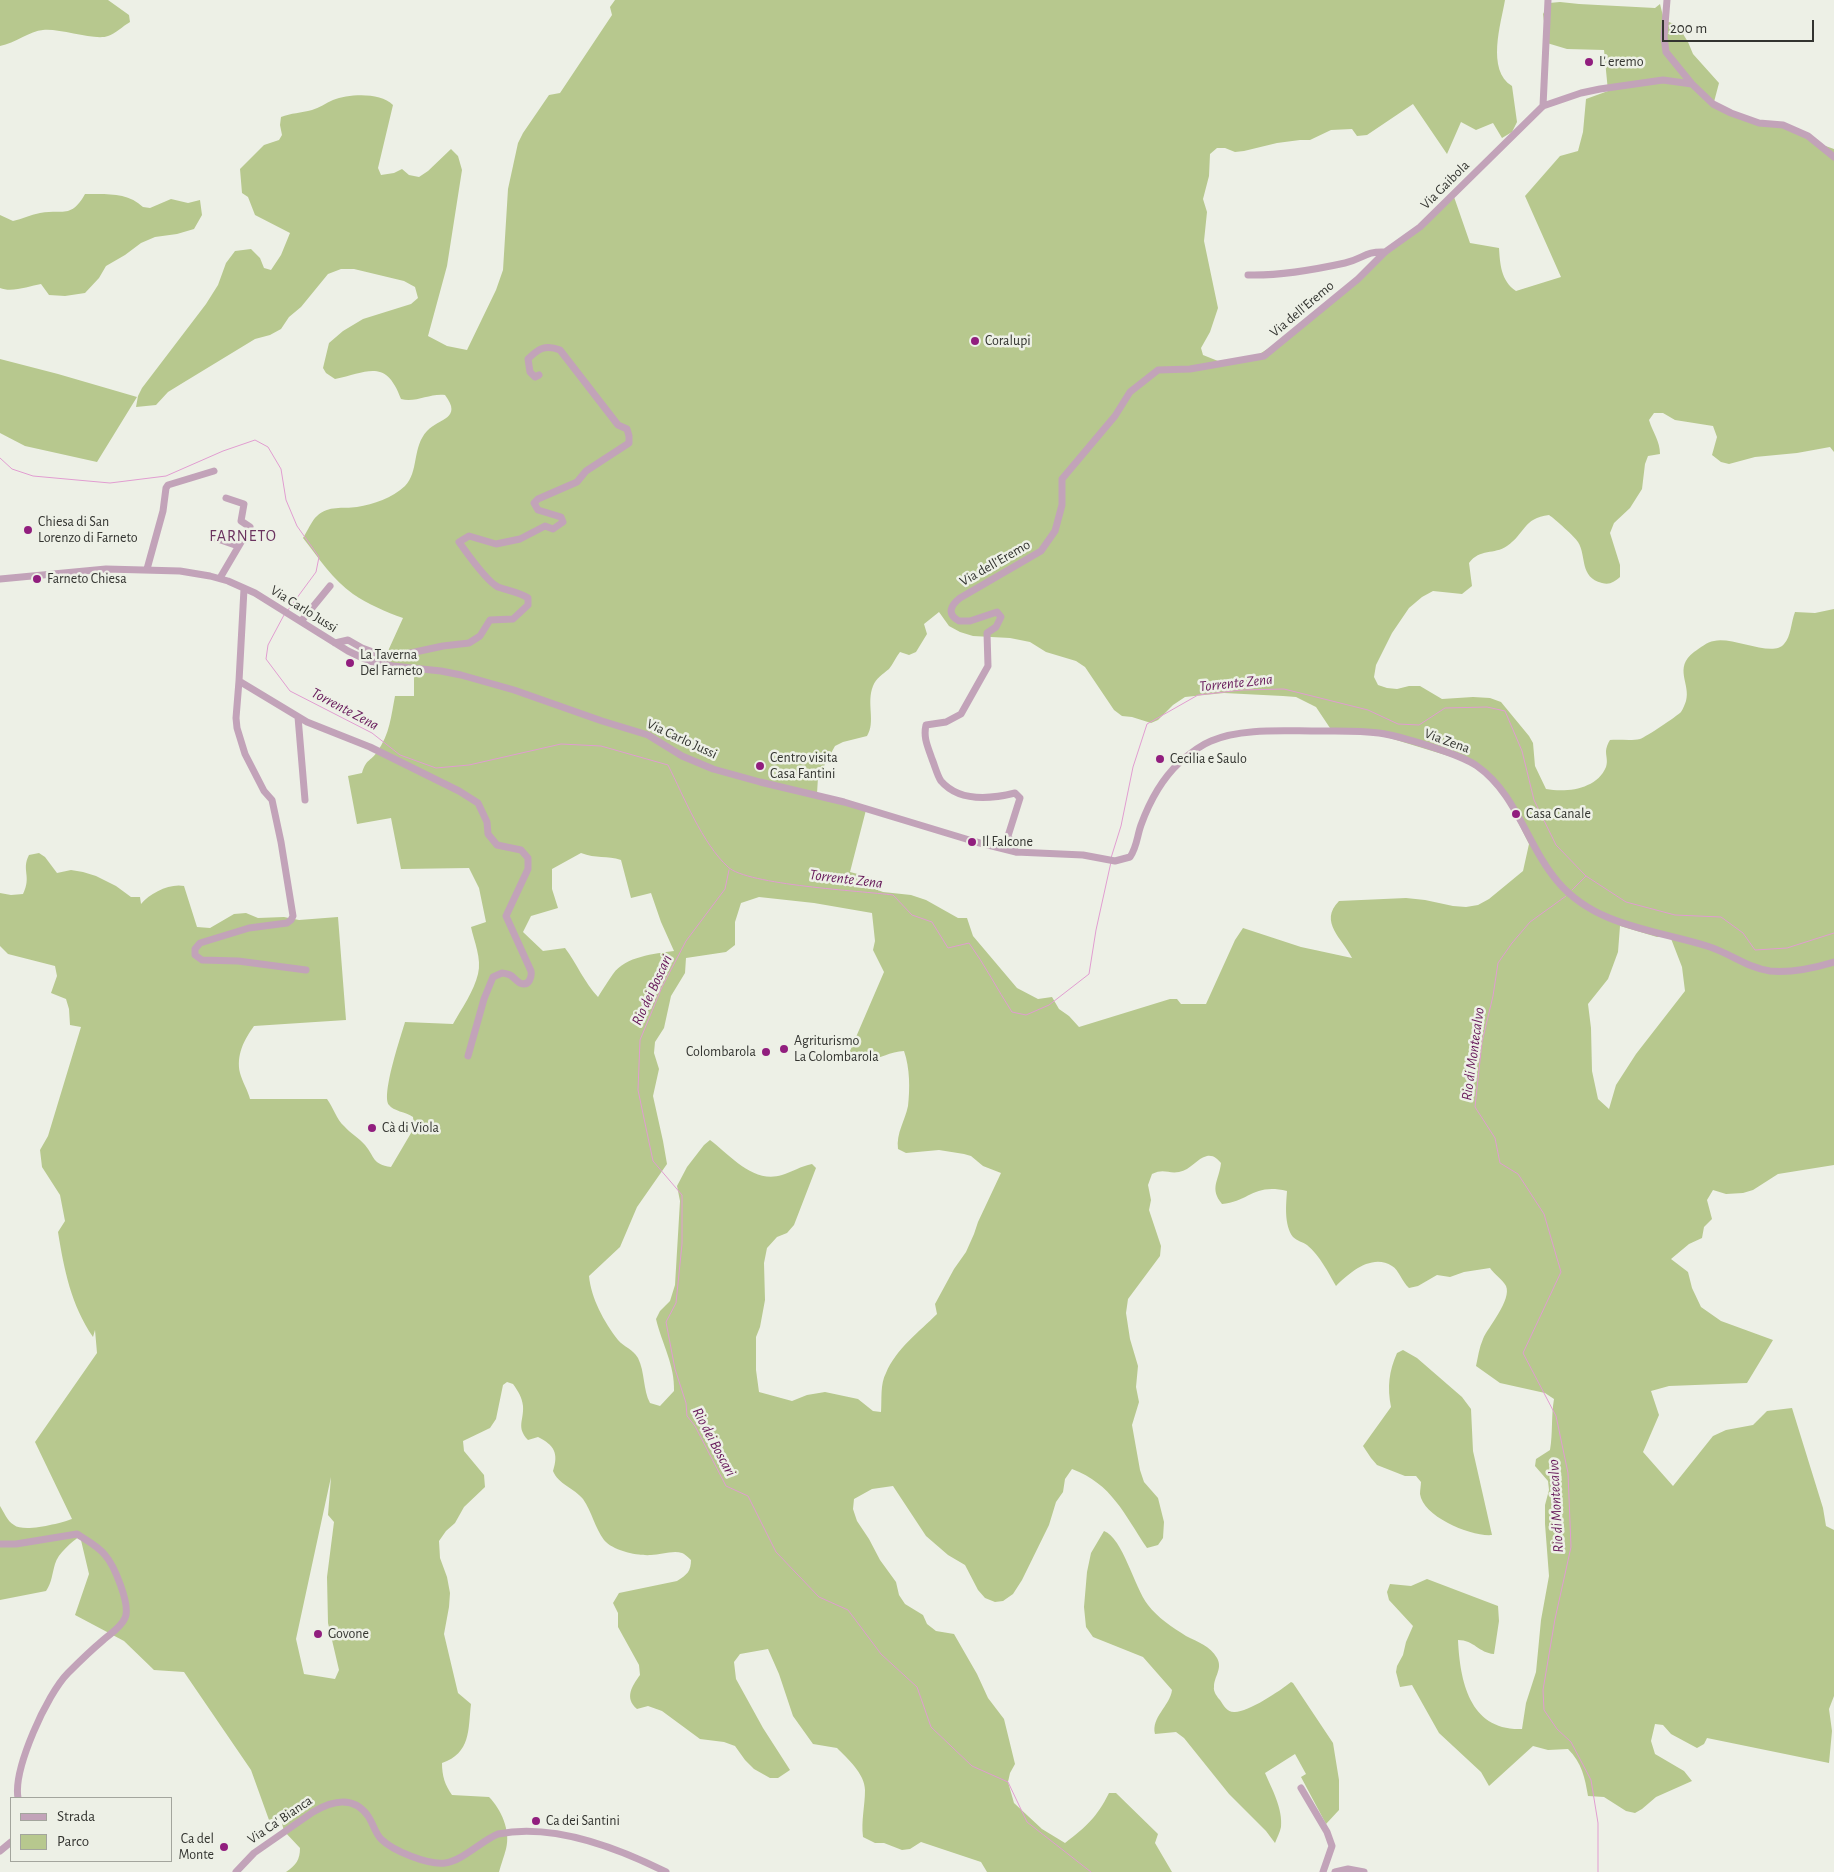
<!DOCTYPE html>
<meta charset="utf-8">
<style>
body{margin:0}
#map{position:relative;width:1834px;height:1872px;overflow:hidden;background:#edf0e6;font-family:"Alegreya Sans",sans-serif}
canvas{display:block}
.legend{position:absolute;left:10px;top:1797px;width:162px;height:65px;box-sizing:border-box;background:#edf0e6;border:1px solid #a3a59d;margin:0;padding:6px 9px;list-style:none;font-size:15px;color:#333430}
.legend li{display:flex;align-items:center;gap:10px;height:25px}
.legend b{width:25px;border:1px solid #a3a59d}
.scale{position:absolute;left:1662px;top:20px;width:152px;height:22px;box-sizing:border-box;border:2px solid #333430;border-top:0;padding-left:6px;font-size:15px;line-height:18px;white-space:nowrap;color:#333430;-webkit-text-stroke:4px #edf0e6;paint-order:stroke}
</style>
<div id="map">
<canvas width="1834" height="1872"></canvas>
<ul class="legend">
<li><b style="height:6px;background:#c2a3b9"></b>Strada</li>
<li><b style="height:14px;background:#b7c88e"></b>Parco</li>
</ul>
<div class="scale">200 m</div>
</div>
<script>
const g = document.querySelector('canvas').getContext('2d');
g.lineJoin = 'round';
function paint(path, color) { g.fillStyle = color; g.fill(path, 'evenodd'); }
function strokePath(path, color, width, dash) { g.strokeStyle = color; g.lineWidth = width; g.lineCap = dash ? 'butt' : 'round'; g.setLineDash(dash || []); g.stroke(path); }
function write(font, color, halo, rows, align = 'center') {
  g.font = font + ' "Alegreya Sans",sans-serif'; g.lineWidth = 5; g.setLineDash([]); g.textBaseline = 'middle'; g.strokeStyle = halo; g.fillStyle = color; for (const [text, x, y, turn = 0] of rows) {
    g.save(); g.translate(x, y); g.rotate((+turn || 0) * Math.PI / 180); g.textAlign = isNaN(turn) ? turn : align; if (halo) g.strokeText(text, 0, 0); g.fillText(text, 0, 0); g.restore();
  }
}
paint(new Path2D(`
 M0 0H108L129 15 130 22C123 26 115 34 108 36 95 41 60 28 43 30 30 31 15 43 0 46Z
 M615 0H1505C1501 24 1486 70 1512 86L1517 122 1512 132 1502 138 1493 123 1476 130 1461 122 1447 154 1413 104 1367 135 1357 136 1352 129 1331 130 1310 140H1300L1277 143 1244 151 1235 152 1225 148H1217L1210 154 1209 176 1203 199 1207 212 1204 241 1218 308 1210 332 1201 348 1203 355 1218 361 1253 358 1274 345 1366 271 1453 194 1470 243 1499 248C1500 264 1501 281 1516 291L1561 277 1525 196 1560 156 1578 151 1583 132 1586 99 1608 91 1604 50 1567 49 1547 43 1543 14 1549 3 1560 2 1579 4 1655 8 1660 4 1664 20 1674 24 1680 29 1688 42 1693 54 1719 83 1714 102 1756 122 1783 124 1820 144 1834 149V452L1830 447 1797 453 1755 457 1729 464 1721 462 1712 455 1717 437 1713 426 1675 420 1663 413H1654L1649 420C1653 433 1660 441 1660 454L1648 456 1645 464 1642 489 1630 508 1614 523 1610 533 1620 565V577C1614 582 1610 585 1602 583 1579 577 1587 557 1578 542 1575 537 1555 519 1549 515 1523 518 1525 534 1507 546 1494 555 1480 548 1469 563L1472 586 1462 594 1433 591 1422 597 1409 608 1392 633 1376 665 1374 677 1378 685 1387 688 1397 689 1409 686H1420L1442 699 1473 697 1490 698 1501 702 1529 736 1533 743 1535 766 1546 789C1567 793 1597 789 1606 767 1608 761 1606 757 1606 751 1606 748 1608 743 1610 740 1619 739 1631 741 1640 739 1646 737 1677 716 1681 712 1683 709 1685 704 1686 701 1691 684 1673 668 1694 652 1700 648 1707 642 1714 641 1732 636 1773 658 1784 644 1791 637 1791 622 1795 612L1815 613 1834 609V1165L1778 1174 1753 1190 1743 1193 1726 1194 1713 1190 1707 1200 1712 1219 1704 1227 1702 1238 1689 1244 1671 1259 1688 1272 1692 1288 1701 1307 1721 1321 1773 1340 1747 1383 1669 1386 1651 1391 1659 1415 1643 1452 1673 1486 1713 1436 1726 1430 1753 1425 1767 1411 1792 1408 1823 1508 1826 1526 1834 1530V1696L1829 1709 1832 1731 1829 1763 1707 1738 1704 1744 1697 1748 1671 1734 1663 1725 1655 1724 1651 1741 1655 1754 1684 1771 1692 1781 1656 1797 1642 1809 1635 1813 1626 1811 1604 1797 1588 1796C1585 1778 1582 1763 1568 1749L1548 1750 1533 1746 1489 1786 1481 1772 1439 1733 1412 1685 1400 1687 1396 1672 1397 1666 1403 1655 1406 1642 1413 1626 1389 1600 1387 1592 1390 1584 1411 1586 1427 1579 1498 1606 1499 1621 1494 1654C1479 1653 1474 1640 1458 1640 1460 1682 1470 1731 1522 1729L1526 1703 1536 1672 1541 1620 1549 1576 1545 1524V1505L1549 1490 1548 1481 1535 1466 1536 1459 1550 1450C1553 1433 1551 1416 1554 1399L1545 1393 1500 1383 1476 1366C1478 1357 1479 1348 1483 1339 1488 1327 1512 1300 1506 1286 1503 1280 1494 1274 1490 1268L1464 1272 1450 1277 1437 1275 1418 1286 1409 1288C1402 1282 1399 1270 1392 1266 1372 1253 1349 1273 1336 1286 1328 1272 1320 1256 1307 1245 1303 1242 1297 1241 1293 1237 1284 1225 1286 1205 1287 1191 1254 1183 1250 1201 1222 1204 1209 1188 1219 1181 1221 1163 1217 1159 1214 1155 1207 1156 1197 1158 1191 1170 1179 1172 1168 1174 1164 1168 1152 1174L1148 1185 1151 1200 1149 1210 1161 1246 1160 1256 1128 1299 1126 1313 1130 1339 1138 1366 1136 1387 1139 1402 1132 1425 1140 1470 1144 1482 1158 1498 1164 1522 1163 1538 1158 1545 1147 1548C1124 1514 1112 1484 1072 1469L1065 1479 1063 1492 1056 1502 1049 1525 1022 1580 1013 1594 1003 1601 995 1602 985 1598 978 1590 965 1565 948 1555 926 1536 893 1486 872 1489 854 1499 853 1509 857 1521 869 1539 880 1560 896 1582 899 1595 905 1604 923 1615 927 1624 936 1631 954 1634 977 1674 988 1698 1004 1719 1015 1764 1010 1773 1008 1782 1014 1803 1042 1829 1065 1843C1086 1827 1097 1817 1109 1793H1116L1158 1834 1155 1843 1172 1872H987L981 1862 921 1842 910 1849 902 1850 884 1843H875L863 1837C861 1820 865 1806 865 1790 865 1774 847 1758 837 1748L813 1744 793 1716 779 1674 768 1649 740 1654 734 1662 736 1679 763 1728 790 1770 778 1778H770L754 1769 745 1760 735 1746 724 1742 700 1739 662 1711 648 1706 637 1709C624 1698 632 1686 640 1675L639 1665 618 1627V1613L613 1603 619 1593 677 1581C687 1575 691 1571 691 1560 689 1558 685 1554 682 1553 673 1550 660 1555 651 1555 638 1556 613 1551 604 1540 595 1528 592 1512 583 1499 574 1488 558 1484 553 1471 559 1453 554 1445 538 1437L528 1440C516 1427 524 1421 523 1406 522 1397 518 1391 513 1384L507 1382 503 1385 496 1419 490 1428 463 1441 464 1451 484 1475 485 1487 464 1507 455 1523 446 1531 439 1541 440 1558 447 1577 450 1593 449 1607 444 1634 458 1693 471 1704C468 1730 471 1753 442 1763 442 1776 445 1785 452 1795L489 1797C501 1809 511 1831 506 1849 504 1857 501 1864 499 1872H286C296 1865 300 1860 300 1848L284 1831 281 1820 314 1802 269 1820 251 1770 184 1672 154 1670 124 1641 75 1615 89 1574 80 1536C72 1542 58 1553 55 1564 52 1574 52 1582 46 1591L0 1600V1506C4 1512 7 1521 14 1525 24 1533 61 1523 72 1519L35 1442 97 1353 95 1330 93 1337C71 1305 64 1269 58 1232L65 1221 60 1195 42 1167 40 1150 48 1136 81 1027 70 1025 69 1009 66 999 51 993 57 976 55 966 8 954 0 946V893L11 895 23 894C32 876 21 870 29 855L39 853 45 857 57 873 71 870 83 872 96 876 116 886 131 897H140L141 904C150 893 170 883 184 886L197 927 210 928 234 914 246 913 258 918 284 917 299 920 338 917 346 1020 254 1026C244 1040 236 1055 240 1073 242 1081 248 1091 250 1099H327C333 1107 337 1120 344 1126 350 1133 359 1138 365 1145 375 1157 372 1164 391 1167L414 1128 413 1117C406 1112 393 1111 389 1105 381 1095 401 1036 405 1022L453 1024C462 1008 474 991 478 974 482 959 474 941 471 927L486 922 479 888 469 868 401 869 391 818 357 824 348 776 362 773C366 759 370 762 377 752 390 734 391 716 395 696H414V668L383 662 403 618C386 612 368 604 353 594 333 580 318 557 303 538 307 532 312 520 317 516 329 505 342 509 357 507 374 504 392 498 405 486 419 472 412 447 427 431 439 418 463 419 445 395 430 393 416 403 401 399 386 358 368 372 335 379L326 373 323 368 329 343 343 331 363 319 411 304 418 298 415 287 404 281 354 269H341L328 274 301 307 289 317 281 329 270 335 255 339 181 384 168 392 156 405 136 407 138 396 142 388 206 304 218 285 226 263 235 251 251 249 260 258 264 268 271 270 281 255 290 233 255 215 248 197 242 193 240 169 264 145 279 140 282 135 280 125 281 117C291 113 301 113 312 110 319 108 326 103 333 100 349 94 380 92 393 105L378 168 381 175 394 173 402 169 409 175 419 177 428 171 451 149 458 156 462 170 447 266 428 336 447 346 467 350 496 290 503 270 508 189 518 143 523 133 549 95 560 93 612 15 610 7ZM939 612 949 626 960 632 973 636 1010 638 1030 642 1046 652 1076 661 1085 667 1114 710 1122 716 1132 717 1151 723 1158 720 1173 705 1185 697 1224 693 1283 696 1296 697 1316 707 1330 728 1370 732 1478 765 1506 798 1529 844 1523 871 1489 899 1478 905 1466 907 1453 906 1425 900 1406 898 1339 901C1318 922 1343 939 1352 958L1301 947 1243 928 1235 940 1206 1004H1181L1177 999H1170L1079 1027 1069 1016 1059 1009 1052 997 1038 999 1017 988 973 936 967 918H958L926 900 911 895 883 892 867 886 869 877 850 872 866 810 817 794 818 777 835 746 843 742 867 736C876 722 866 703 873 686 876 678 883 674 889 669 893 664 896 657 900 652L909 655 916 652 927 634 924 624ZM581 853C596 859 607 855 621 860L631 898 651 893 661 922 674 951C654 954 626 956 613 974 608 981 603 989 598 997 584 982 577 964 565 948L543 951 523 932 531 916 558 908 552 889V869ZM759 897 814 903 872 913 875 941 873 950 884 972 850 1051C867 1071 884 1051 904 1051 910 1068 910 1089 908 1106 905 1121 896 1133 898 1149L906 1153 939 1150 964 1154 971 1156 983 1166 1001 1173 978 1222 974 1234 966 1252 954 1269 935 1304 937 1314C919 1332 896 1349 886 1373 880 1384 882 1399 881 1412L873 1411 858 1399 825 1392 807 1395 792 1401 759 1392 756 1370V1337L760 1327 765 1300 764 1263 767 1248 777 1237 787 1233 794 1225 816 1168 812 1164C801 1166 792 1172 782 1175 753 1184 730 1155 710 1140L704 1145 687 1167 677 1186 680 1201 675 1285 670 1301 660 1311 656 1319C662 1344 675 1365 674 1391L660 1406 650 1403C643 1390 645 1372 638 1358 633 1349 624 1347 618 1340 604 1322 591 1298 589 1276L620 1247 637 1207 667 1164 663 1141 653 1096 659 1069 654 1053 655 1042 664 1028 671 996 685 973 686 958 726 952 735 945V922L741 903ZM1620 926 1657 937 1670 936 1682 967 1685 991 1636 1054 1616 1085 1609 1109 1598 1099 1592 1071 1591 1028 1588 1004 1608 979 1618 952ZM331 1477 328 1515 334 1522 327 1577 328 1623 339 1670 335 1679 304 1674 296 1639Z
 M85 194C105 194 128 192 143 207L150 208 171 199 188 203 200 200 202 215 194 229 177 234 155 237 141 243 125 255 106 266 99 278 85 293 65 296 49 295 41 284C29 286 12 293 0 288V215L13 221C22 219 30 215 40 213 63 209 71 219 85 194Z
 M0 359 58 374 137 397 97 462 25 446 0 433Z
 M1403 1350 1417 1358 1462 1397 1471 1409 1473 1451 1492 1535C1472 1537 1423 1517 1420 1494 1420 1490 1421 1485 1421 1482L1416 1476H1405L1377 1465 1371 1458 1363 1446 1391 1407C1387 1387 1389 1371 1397 1353Z
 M1104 1531C1123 1538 1134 1587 1148 1605 1158 1618 1172 1627 1186 1636 1198 1642 1210 1646 1217 1658 1223 1669 1214 1676 1214 1687 1213 1691 1217 1697 1220 1700 1224 1706 1227 1712 1234 1712 1247 1713 1280 1691 1291 1682L1293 1683 1333 1743 1339 1780V1810L1326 1824 1301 1777 1306 1774 1295 1754 1265 1773C1272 1789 1283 1809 1281 1827 1280 1832 1277 1838 1275 1843L1266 1831 1229 1794 1184 1738 1176 1732 1155 1734C1151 1717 1170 1706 1172 1690L1143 1657 1093 1637 1086 1627 1084 1607 1087 1572 1091 1553Z`), '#b7c88e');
strokePath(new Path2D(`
 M0 458 12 469 33 476 110 483 166 476 223 451 255 440 268 447 281 469 286 500 297 526 319 557 316 572 288 610
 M284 615 268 645 266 659 290 691 372 733 400 755 436 768 469 765 561 744 601 746 668 765C684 797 702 843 728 867 747 885 862 891 893 895L912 915 932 922 948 948 969 943C985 965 997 989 1012 1012L1026 1015 1049 1005 1089 974 1096 930 1111 862
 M1111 858 1121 826 1133 767 1147 724 1198 695 1242 690 1284 689 1368 710 1398 724 1419 725 1445 708 1487 707 1505 711 1522 751 1534 800 1556 845 1586 876 1626 902 1675 915 1721 917 1743 933 1755 950 1787 948 1834 933
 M729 870 725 889 686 941 662 987 640 1040 638 1090 653 1161 682 1195V1244L676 1303 666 1322 675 1369 686 1403 687 1416 695 1426 726 1486 748 1496 776 1552 819 1597 848 1610 881 1654 917 1687 931 1727 972 1766 1008 1782 1027 1822 1091 1872
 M1572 890 1586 876
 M1566 896 1530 922 1512 943 1498 963 1493 996 1482 1042 1475 1107 1495 1138 1500 1163 1518 1174 1544 1214 1561 1272 1523 1353 1556 1416 1568 1473 1571 1547 1555 1619 1543 1690 1544 1710 1557 1729 1571 1742 1591 1780 1598 1823V1872`), '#e19dd1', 1);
strokePath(new Path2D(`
 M1667 0 1664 37 1666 52 1692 84
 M1543 106 1548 0
 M1248 275C1280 276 1313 270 1345 263 1363 259 1365 251 1385 252
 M215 538 238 546
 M147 569 163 511 166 488 168 485 214 471
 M220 578 250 527 241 521 244 504 226 498
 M0 579 106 569 180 571 210 576 228 581 255 593 348 651 369 661 393 666 441 671 461 675 514 690 602 721 648 735 682 756 713 769 760 782 844 802 976 842 1016 852 1083 855 1115 861 1130 857C1137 847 1137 836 1141 825 1149 803 1162 779 1179 763 1188 755 1201 745 1211 741 1240 728 1283 731 1314 731 1335 731 1358 730 1379 733 1400 736 1460 754 1477 766 1517 794 1527 846 1558 882 1596 927 1657 930 1710 947 1731 954 1748 968 1770 971 1791 973 1814 968 1834 962
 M244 589 239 681 307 722 370 747 459 791 478 803 487 822 488 834 497 845 521 850 528 858V869L506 916 531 971C532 977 529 987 520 983 516 981 514 977 510 975 507 974 505 973 502 973L493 977 484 999 468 1056
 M303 619 330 586
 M335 643 348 640 362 648 381 655H401L443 646 469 643 480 636 490 620 513 619 528 605V598C519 592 509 591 498 587 486 581 467 553 459 542L469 536 496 544 520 539 545 526 553 529 563 522 561 517 538 510 534 503 538 499 577 482 586 471 629 443V436L627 429 618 425 560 350C545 344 538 349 528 359L530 372 535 377 539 375
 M239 681 236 718 237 728 245 754 264 791 272 800 281 842 293 916 291 920 287 923 249 928 200 943 195 949V955L202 960 238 961 306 970
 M298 717 305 800
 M1016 852 1008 836 1020 798 1015 793C991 799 959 802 941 781 937 775 935 766 932 759 928 747 923 738 926 725L946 722 961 714 988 666 987 633 996 627 1001 617 997 612 970 621H959C946 614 951 605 960 598L1041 551 1055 531 1062 505V479L1115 416 1130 392 1158 370 1190 369 1264 356 1358 279 1385 252 1420 227 1543 106 1581 93 1600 89 1663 80 1692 84 1713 104 1731 113 1759 123 1783 125 1808 136 1834 157
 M0 1544H16L77 1534C86 1540 98 1546 105 1555 114 1565 131 1605 125 1618 120 1629 109 1634 101 1642 89 1652 78 1663 68 1673 47 1694 13 1769 18 1798
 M1301 1788 1327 1832 1332 1846 1323 1872
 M0 1851 11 1842
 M236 1872 254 1853 313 1812C332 1801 353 1795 368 1816 373 1823 375 1833 381 1839 393 1851 428 1865 445 1863 462 1861 481 1841 498 1834 552 1823 618 1848 666 1872
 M1335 1872 1348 1869 1364 1872`), '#c2a3b9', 7);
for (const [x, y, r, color] of [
 [1589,62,5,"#911e7e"],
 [975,341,5,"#911e7e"],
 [28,530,5,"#911e7e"],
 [37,579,5,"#911e7e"],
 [350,663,5,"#911e7e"],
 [1160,759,5,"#911e7e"],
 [760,766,5,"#911e7e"],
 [1516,814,5,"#911e7e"],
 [972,842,5,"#911e7e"],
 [784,1049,5,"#911e7e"],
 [766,1052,5,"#911e7e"],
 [372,1128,5,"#911e7e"],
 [318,1634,5,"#911e7e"],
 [536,1821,5,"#911e7e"],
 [224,1847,5,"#911e7e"]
]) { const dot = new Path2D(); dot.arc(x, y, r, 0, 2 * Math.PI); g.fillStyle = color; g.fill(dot); strokePath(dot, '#edf0e6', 2); }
write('14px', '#333430', '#edf0e6', [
 ["L' eremo",1599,62],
 ["Coralupi",985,341],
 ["Chiesa di San",38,522],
 ["Lorenzo di Farneto",38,538],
 ["Farneto Chiesa",47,579],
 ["La Taverna",360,655],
 ["Del Farneto",360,671],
 ["Centro visita",770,758],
 ["Casa Fantini",770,774],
 ["Cecilia e Saulo",1170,759],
 ["Casa Canale",1526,814],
 ["Il Falcone",982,842],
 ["Agriturismo",794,1041],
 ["La Colombarola",794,1057],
 ["Colombarola",756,1052,"right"],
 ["Cà di Viola",382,1128],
 ["Govone",328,1634],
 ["Ca dei Santini",546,1821],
 ["Ca del",214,1839,"right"],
 ["Monte",214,1855,"right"]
], 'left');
write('14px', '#333430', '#edf0e6', [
 ["Via Gaibola",1445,185,-45],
 ["Via dell'Eremo",1302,309,-40],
 ["Via dell'Eremo",995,563,-30],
 ["Via Carlo Jussi",304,609,32],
 ["Via Carlo Jussi",682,739,25],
 ["Via Zena",1447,741,20],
 ["Via Ca' Bianca",280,1820,-34]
]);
write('italic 15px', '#661859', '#edf0e6', [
 ["Torrente Zena",1236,683,-6],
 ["Torrente Zena",345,709,28],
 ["Torrente Zena",846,879,7],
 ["Rio dei Boscari",652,990,-65],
 ["Rio di Montecalvo",1473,1054,-82],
 ["Rio dei Boscari",714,1442,62],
 ["Rio di Montecalvo",1556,1506,-93]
]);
g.letterSpacing = '1px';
write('16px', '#6b335f', '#edf0e6', [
 ["FARNETO",243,536]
]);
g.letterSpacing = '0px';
</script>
